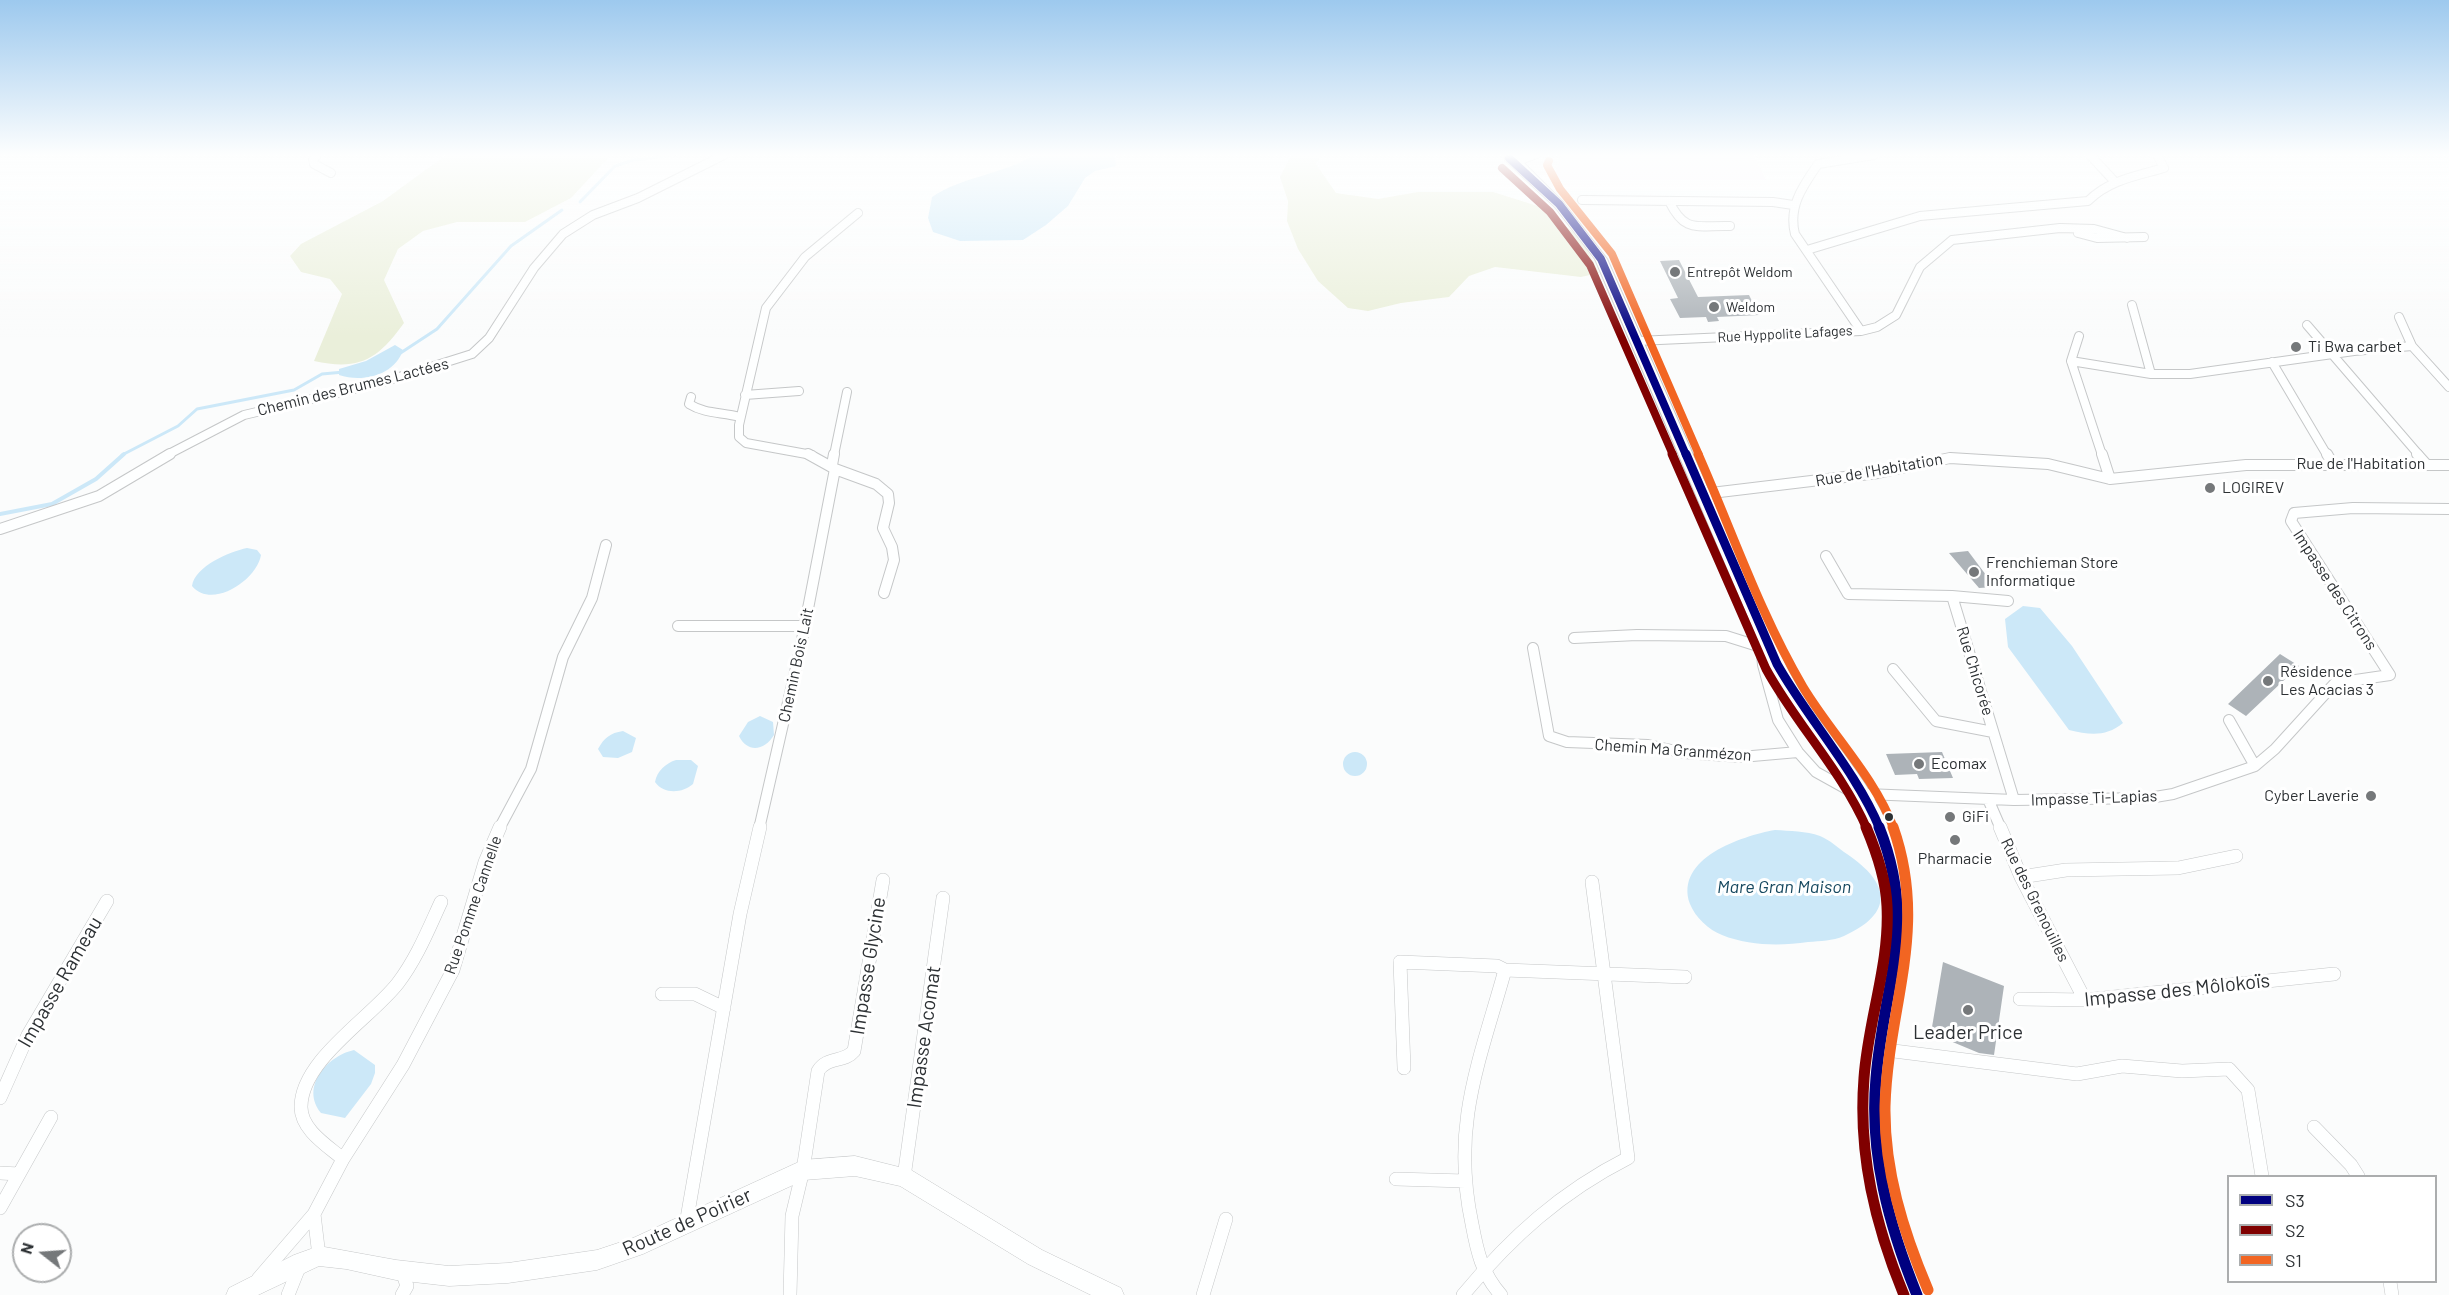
<!DOCTYPE html>
<meta charset="utf-8">
<style>
body{margin:0}
#map{position:relative;width:2449px;height:1295px;overflow:hidden;background:#fbfcfc;font-family:Barlow,sans-serif}
canvas{display:block}
.legend{position:absolute;left:2227px;top:1175px;width:210px;height:108px;box-sizing:border-box;background:#fff;border:2px solid #abadae;margin:0;padding:8px 10px;list-style:none;font-size:18px;color:#2d3134}
.legend li{display:flex;align-items:center;gap:12px;height:30px}
.legend b{width:30px;border:2px solid #abadae}
.north{position:absolute;left:12px;top:1223px;width:60px;height:60px;box-sizing:border-box;background:#fff;border:2px solid #abadae;border-radius:50%;rotate:287deg;font-size:16px;font-weight:700;line-height:24px;text-align:center;color:#2d3134}
.north::after{content:'';display:block;margin:auto;width:21px;height:27px;background:#75787a;clip-path:polygon(50% 0,100% 100%,50% 72%,0 100%)}
</style>
<div id="map">
<canvas width="2449" height="1295"></canvas>
<ul class="legend">
<li><b style="height:8px;background:#000080"></b>S3</li>
<li><b style="height:8px;background:#800000"></b>S2</li>
<li><b style="height:8px;background:#f26522"></b>S1</li>
</ul>
<div class="north">N</div>
</div>
<script>
const g = document.querySelector('canvas').getContext('2d');
g.lineJoin = 'round';
function paint(path, color) { g.fillStyle = color; g.fill(path, 'evenodd'); }
function strokePath(path, color, width, dash) { g.strokeStyle = color; g.lineWidth = width; g.lineCap = dash ? 'butt' : 'round'; g.setLineDash(dash || []); g.stroke(path); }
function write(font, color, halo, rows, align = 'center') {
  g.font = font + ' Barlow,sans-serif'; g.lineWidth = 6; g.setLineDash([]); g.textBaseline = 'middle'; g.strokeStyle = halo; g.fillStyle = color; for (const [text, x, y, turn = 0] of rows) {
    g.save(); g.translate(x, y); g.rotate((+turn || 0) * Math.PI / 180); g.textAlign = isNaN(turn) ? turn : align; if (halo) g.strokeText(text, 0, 0); g.fillText(text, 0, 0); g.restore();
  }
}
paint(new Path2D(`
 M1562 155H1754L1766 180H1552Z`), '#fdf3fc');
paint(new Path2D(`
 M446 155H611L571 198 525 222H457L423 231 398 249 384 280 404 323C378 359 360 371 314 361L342 294 330 279 301 272 290 256 301 244 383 201Z
 M1291 155H1322L1316 164 1336 193 1378 199 1418 192H1493L1541 207 1581 238 1599 273 1581 277 1495 267 1469 276 1449 297 1401 303 1368 311 1348 308 1318 281 1298 249 1287 221 1288 201 1280 177Z`), '#eaefda');
paint(new Path2D(`
 M1034 155H1115L1116 166 1095 171 1085 178 1068 206 1046 225 1023 240 960 241 933 232 928 218 932 197C963 176 1002 175 1034 155Z
 M395 345 403 350C395 375 363 383 339 375V369L366 361Z
 M247 548 257 550 261 555C257 580 212 610 192 586 195 566 229 552 247 548Z
 M2023 606 2040 608 2072 646 2123 723C2106 737 2090 735 2069 730L2008 647 2005 619Z
 M760 716 773 722 774 735C765 750 748 754 739 736L748 722Z
 M623 731 636 738 632 752 618 758 603 757 598 749C604 738 610 733 623 731Z
 M1343 764a12 12 0 1 1 24 0a12 12 0 1 1-24 0Z
 M676 760H691L698 766 693 784C683 793 664 795 655 782 657 771 666 763 676 760Z
 M1775 830C1790 831 1806 831 1820 836 1830 840 1838 848 1847 854 1890 883 1895 913 1844 936 1832 941 1821 941 1808 942 1781 946 1749 946 1722 935 1709 930 1695 917 1690 904 1674 858 1742 836 1775 830Z
 M354 1050 375 1065V1073L371 1084 345 1118 321 1113C300 1087 327 1056 354 1050Z`), '#cce8f8');
strokePath(new Path2D(`
 M580 202 615 166 634 160 674 155
 M399 354 437 329 511 246 562 210
 M122 455 178 426 197 409 294 390 322 374 344 372`), '#cce8f8', 3);
strokePath(new Path2D(`
 M0 514 52 504 96 479 124 454`), '#cce8f8', 4);
paint(new Path2D(`
 M1679 260 1698 297 1749 295 1759 315 1717 317 1719 321 1708 322 1706 317 1680 318 1670 299 1678 298 1660 261Z
 M1968 551 1995 587 1979 588 1949 553Z
 M2280 654 2299 666 2246 716 2228 704Z
 M1942 752 1953 778 1919 779 1917 774 1895 775 1886 754Z
 M1943 962 2004 986 1994 1055 1979 1053 1931 1033Z`), '#adb3b8');
const streetFar2 = new Path2D(`
 M317 155 313 160 314 164 331 173
 M2090 155 2115 182
 M1582 200 1773 202 1793 205
 M1669 201C1685 234 1697 225 1730 226
 M2078 233 2097 238 2144 237
 M1807 250 1920 216 2088 201C2109 180 2136 176 2164 168L2157 155
 M2132 305 2151 374
 M2399 317 2412 346 2449 387
 M2307 325 2419 455
 M1861 331 1877 327 1896 315 1920 267 1952 240 2060 228 2094 229 2127 238
 M2079 336 2071 361 2102 455
 M1637 341 1861 331 1795 234C1788 206 1803 186 1818 164L1874 155
 M2071 361 2151 374H2190L2354 351 2412 346
 M2272 362 2327 455
 M745 395 799 391
 M691 397 689 404C705 414 722 412 740 417
 M167 455 244 415 380 383 472 354 489 338 534 268 563 234 593 215 638 198 724 155
 M812 455 746 443 739 437V425L766 308 805 257 858 213
 M834 455 847 392`);
const streetFar1 = new Path2D(`
 M2102 454 2110 479
 M2327 454 2332 463
 M2417 454 2426 464
 M832 465 834 454
 M835 469 876 484 888 494 889 503 883 528 892 547 894 560 884 593
 M1703 494 1878 473 1950 458 2048 464 2110 479 2246 465H2449
 M0 529 99 496 170 454
 M1826 556 1848 594 1952 596
 M2008 601 1952 596 2014 800
 M678 626H804
 M1760 634 1763 665 1778 720 1798 752 1816 772 1852 792 1866 794 2014 800 2149 798 2173 794 2255 766 2275 749 2335 683 2390 675 2291 521 2294 513 2353 508 2449 509
 M1574 638 1637 635 1726 636 1761 647
 M1533 648 1549 736 1567 742 1648 745 1685 753 1741 757 1798 752
 M1893 669 1936 721 1993 732
 M2229 720 2255 766
 M1988 799 2001 829
 M499 829 531 769 563 657 592 598 606 545
 M759 829 800 650 835 469 808 454`);
const street = new Path2D(`
 M2000 827 2021 877 2085 1000
 M2021 877 2066 870 2178 868 2236 856
 M662 994H695L724 1008
 M2020 999 2085 1000 2334 974
 M1878 1049 2077 1074 2122 1066 2182 1071 2229 1069 2248 1090 2262 1176
 M1404 1068 1400 962 1497 966 1505 970 1685 977
 M0 1098 28 1035 107 901
 M2314 1127 2351 1165 2358 1176
 M343 1159C328 1146 301 1130 301 1107 301 1060 371 1018 398 983 417 958 428 930 441 902
 M0 1173 19 1174
 M904 1177 943 898
 M1396 1179 1465 1181
 M0 1208 51 1117
 M314 1214 319 1256
 M686 1224 740 914 760 827
 M402 1271 407 1286 402 1295
 M258 1279 314 1214 343 1159 403 1065 453 970 485 862 500 827
 M2390 1282 2392 1295
 M288 1295 300 1265
 M790 1295 792 1216 803 1170 818 1071C827 1056 844 1063 854 1051L883 880
 M1203 1295 1226 1219
 M1463 1295C1511 1237 1561 1192 1628 1158L1592 882
 M1501 1295C1482 1274 1477 1251 1472 1224 1451 1126 1479 1063 1505 970`);
const secondary = new Path2D(`
 M855 1156 911 1170 1042 1250 1121 1288 1124 1295H1091L1028 1264 900 1186 855 1176 804 1180 643 1254 597 1270 508 1283 449 1286 396 1280 346 1269 319 1266 258 1295H226L229 1288 294 1255 319 1246 396 1260 449 1266 508 1263 597 1250 633 1238 803 1160Z`);
const primary = new Path2D(`
 M1505 155H1544L1524 163 1563 202 1607 259 1785 664C1825 744 1891 790 1906 885 1915 940 1897 994 1889 1047 1875 1139 1894 1211 1928 1295H1905C1871 1215 1855 1134 1869 1047 1877 994 1896 941 1888 886 1875 798 1806 741 1768 664L1595 259 1555 207 1505 160Z`);
strokePath(streetFar2, '#c5c7c8', 10);
strokePath(streetFar1, '#c5c7c8', 12);
strokePath(street, '#c5c7c8', 14);
strokePath(secondary, '#c5c7c8', 1);
strokePath(primary, '#c5c7c8', 2);
strokePath(streetFar2, '#feffff', 8);
strokePath(streetFar1, '#feffff', 10);
strokePath(street, '#feffff', 13);
paint(secondary, '#feffff');
paint(primary, '#feffff');
strokePath(new Path2D(`
 M1509 158 1559 204 1601 259 1686 455`), '#000080', 8);
strokePath(new Path2D(`
 M1686 454 1777 664C1808 719 1856 771 1880 829`), '#000080', 9);
strokePath(new Path2D(`
 M1879 827C1918 925 1884 981 1876 1078 1869 1153 1889 1226 1917 1295`), '#000080', 11);
strokePath(new Path2D(`
 M1502 168 1550 212 1590 265 1673 455`), '#800000', 8);
strokePath(new Path2D(`
 M1672 454 1766 669C1796 724 1842 771 1867 829`), '#800000', 9);
strokePath(new Path2D(`
 M1866 827C1877 853 1886 879 1887 906 1890 964 1868 1020 1864 1078 1858 1154 1875 1225 1904 1295`), '#800000', 11);
strokePath(new Path2D(`
 M1549 161 1547 165 1560 189 1612 254 1699 455`), '#f26522', 8);
strokePath(new Path2D(`
 M1698 454C1732 531 1760 614 1803 687 1832 735 1874 776 1894 829`), '#f26522', 9);
strokePath(new Path2D(`
 M1893 827C1929 929 1888 1005 1885 1106 1884 1170 1903 1231 1928 1290`), '#f26522', 11);
const sky = g.createLinearGradient(0, 0, 0, 337);
sky.addColorStop(0, '#9dc9ee');
sky.addColorStop(0.46, '#fdfefe');
sky.addColorStop(1, '#fdfefe00');
g.fillStyle = sky;
g.fillRect(0, 0, 2449, 337);
for (const [x, y, r, color] of [
 [1675,272,6,"#75787a"],
 [1714,307,6,"#75787a"],
 [2296,347,6,"#75787a"],
 [2210,488,6,"#75787a"],
 [1974,572,6,"#75787a"],
 [2268,681,6,"#75787a"],
 [1919,764,6,"#75787a"],
 [2371,796,6,"#75787a"],
 [1889,817,5,"#2d3134"],
 [1950,817,6,"#75787a"],
 [1955,840,6,"#75787a"],
 [1968,1010,6,"#75787a"]
]) { const dot = new Path2D(); dot.arc(x, y, r, 0, 2 * Math.PI); g.fillStyle = color; g.fill(dot); strokePath(dot, '#fff', 2); }
write('14px', '#2d3134', '#fff', [
 ["Entrepôt Weldom",1687,272],
 ["Weldom",1726,307]
], 'left');
write('14px', '#2d3134', '#fff', [
 ["Rue Hyppolite Lafages",1785,334,-3]
]);
write('16px', '#2d3134', '#fff', [
 ["Ti Bwa carbet",2308,347],
 ["LOGIREV",2222,488],
 ["Frenchieman Store",1986,563],
 ["Informatique",1986,581],
 ["Résidence",2280,672],
 ["Les Acacias 3",2280,690],
 ["Ecomax",1931,764],
 ["Cyber Laverie",2359,796,"right"],
 ["GiFi",1962,817],
 ["Pharmacie",1955,859,"center"]
], 'left');
write('16px', '#2d3134', '#fff', [
 ["Chemin des Brumes Lactées",353,387,-14],
 ["Rue de l'Habitation",2361,464],
 ["Rue de l'Habitation",1879,470,-10],
 ["Impasse des Citrons",2335,590,57],
 ["Chemin Bois Lait",796,665,-78],
 ["Rue Chicorée",1975,671,73],
 ["Chemin Ma Granmézon",1673,750,4],
 ["Impasse Ti-Lapias",2094,798,-2],
 ["Rue des Grenouilles",2035,900,64],
 ["Rue Pomme Cannelle",473,905,-71]
]);
write('italic 18px', '#16485f', '#fff', [
 ["Mare Gran Maison",1784,887]
]);
write('20px', '#2d3134', '#fff', [
 ["Impasse Glycine",868,966,-81],
 ["Impasse Rameau",60,982,-60],
 ["Impasse des Môlokoïs",2177,990,-6],
 ["Impasse Acomat",924,1037,-82],
 ["Route de Poirier",687,1222,-24]
]);
write('20px', '#2d3134', '#fff', [
 ["Leader Price",1968,1032]
]);
</script>
